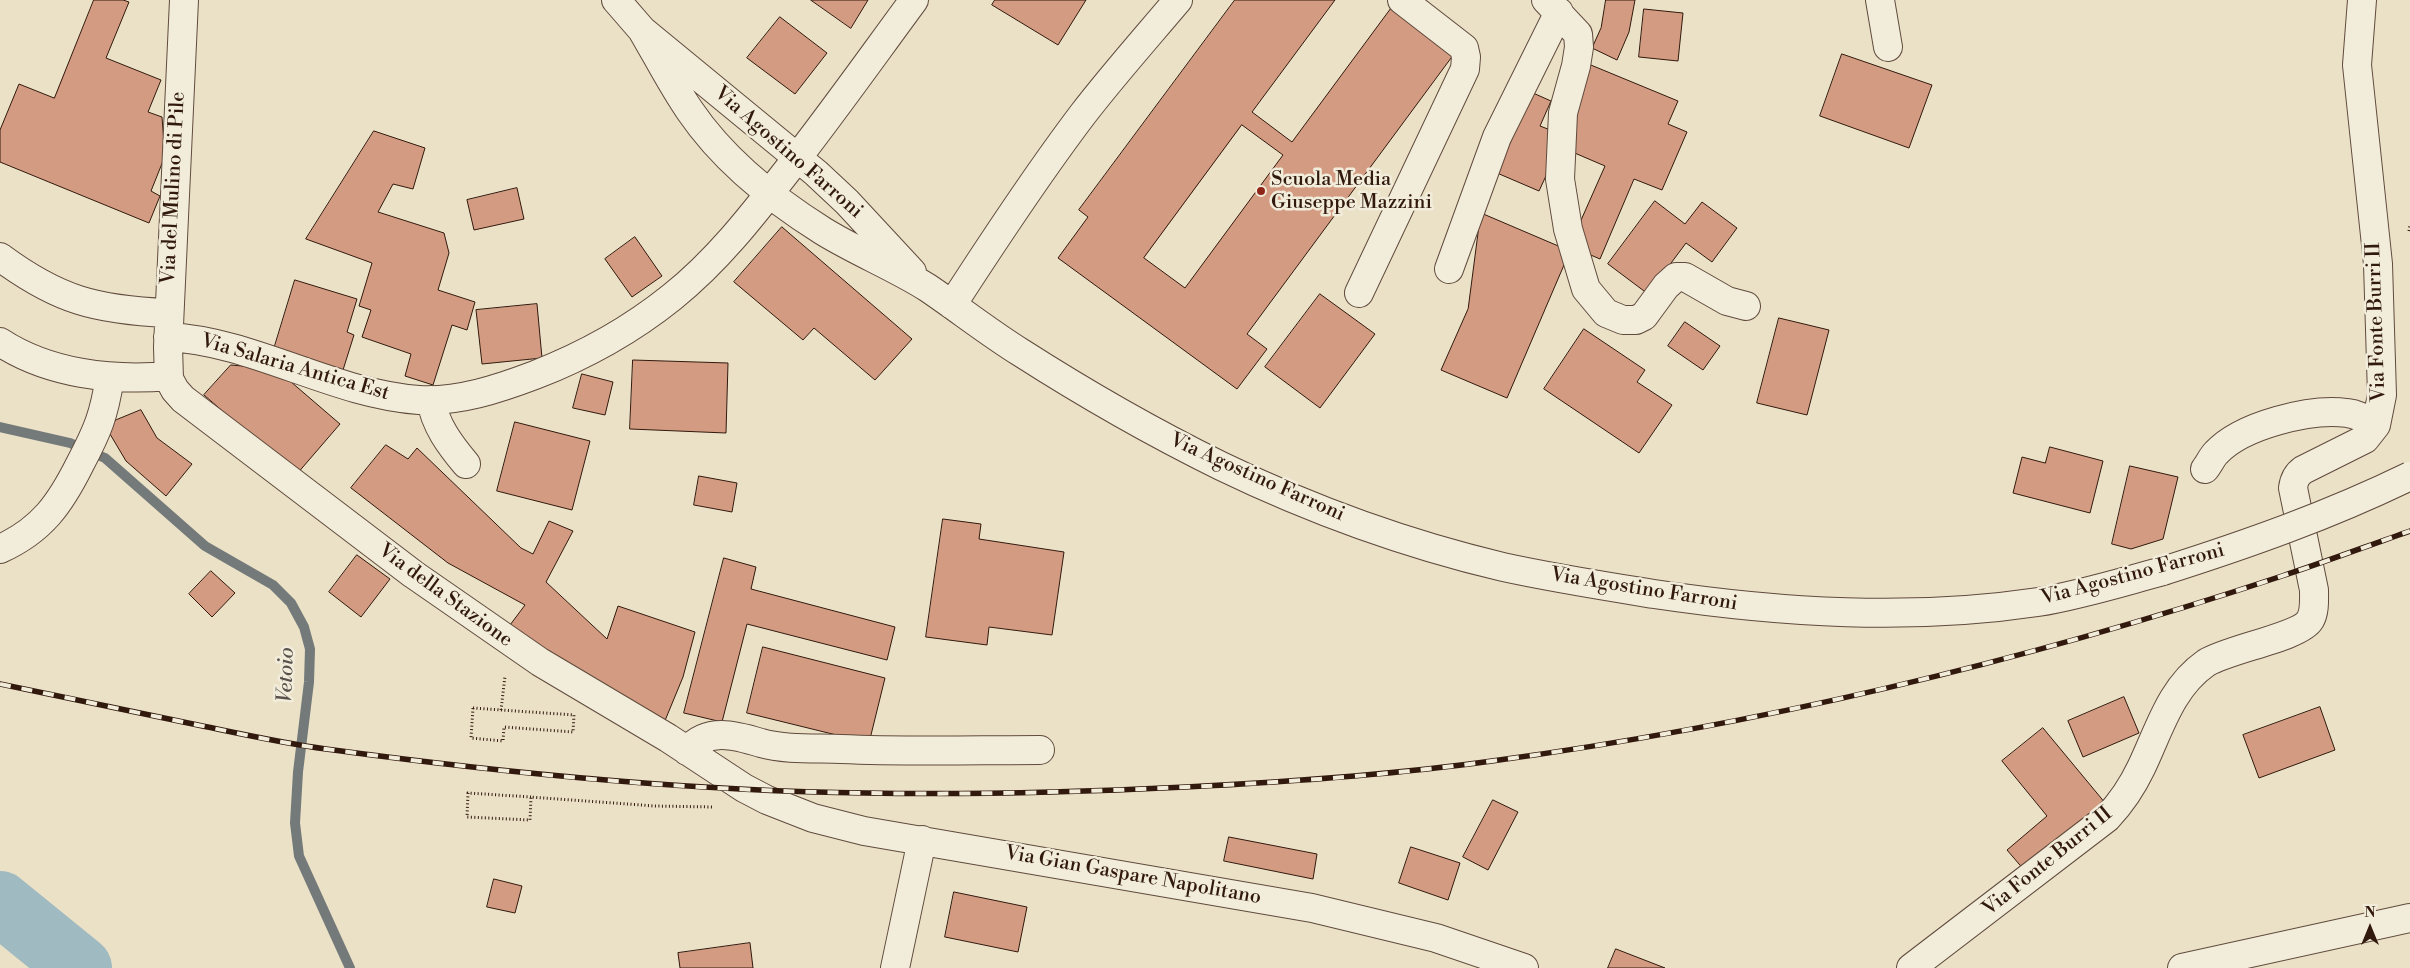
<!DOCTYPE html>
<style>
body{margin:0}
#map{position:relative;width:2410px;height:968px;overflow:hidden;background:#ebe1c7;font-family:"Libre Bodoni",serif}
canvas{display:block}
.north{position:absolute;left:2345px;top:903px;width:50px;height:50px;-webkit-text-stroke:4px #f2ecdb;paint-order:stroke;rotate:0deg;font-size:14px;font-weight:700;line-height:20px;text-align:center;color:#31190d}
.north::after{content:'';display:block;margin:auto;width:18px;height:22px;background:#31190d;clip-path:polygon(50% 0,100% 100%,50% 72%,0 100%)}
</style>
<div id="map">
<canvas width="2410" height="968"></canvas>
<div class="north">N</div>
</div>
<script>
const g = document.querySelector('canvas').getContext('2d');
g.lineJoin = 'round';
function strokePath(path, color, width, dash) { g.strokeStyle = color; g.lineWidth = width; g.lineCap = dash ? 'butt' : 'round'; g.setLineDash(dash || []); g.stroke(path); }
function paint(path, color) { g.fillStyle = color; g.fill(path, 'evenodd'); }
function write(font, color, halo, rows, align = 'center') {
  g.font = font + ' "Libre Bodoni",serif'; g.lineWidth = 5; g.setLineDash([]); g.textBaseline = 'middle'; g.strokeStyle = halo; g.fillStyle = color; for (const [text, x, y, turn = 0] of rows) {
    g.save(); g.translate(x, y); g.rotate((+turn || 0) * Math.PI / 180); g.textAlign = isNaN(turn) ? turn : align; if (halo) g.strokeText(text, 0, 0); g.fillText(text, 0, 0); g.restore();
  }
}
strokePath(new Path2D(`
 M0 427 70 443 105 458 205 546 273 585 291 603 304 627 310 649 309 682 298 772 295 823 299 856 350 968`), '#737a79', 10);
strokePath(new Path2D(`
 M0 903 80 968`), '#9fbac1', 64);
const building = new Path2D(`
 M94 0H123L129 2 106 58 161 80 148 112 162 117 165 156 151 191 160 196 149 223 0 162V130L19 84 54 98Z
 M811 0H868L851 28Z
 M995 0H1086L1058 45 992 5Z
 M1235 0H1335L1252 112 1292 142 1391 8 1454 54 1247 334 1267 349 1237 389 1058 258 1088 217 1079 210ZM1242 125 1283 155 1185 288 1144 258Z
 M1606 0H1635L1629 32 1617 60 1592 48 1601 28Z
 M1644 9 1683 13 1678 61 1639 57Z
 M780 17 827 53 795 94 747 58Z
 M1842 54 1932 85 1909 148 1820 116Z
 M1586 63 1678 101 1668 124 1687 132 1662 190 1634 179 1600 259 1586 253 1578 227 1605 166 1570 151Z
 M1533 93 1551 101 1540 126 1553 131 1551 165 1539 191 1497 173Z
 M374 131 425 148 413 189 393 184 378 212 444 233 449 253 438 290 475 302 467 330 452 325 433 385 405 376 411 354 362 337 371 310 359 306 372 263 306 239Z
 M517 188 524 219 474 230 467 200Z
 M1655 201 1685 224 1702 202 1737 228 1712 262 1686 243 1648 294 1608 264Z
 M1481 213 1570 251 1507 398 1441 370 1468 309Z
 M782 227 912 339 875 380 814 328 803 340 734 282Z
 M635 237 662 276 632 297 605 259Z
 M295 280 357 299 347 332 354 335 343 370 274 349Z
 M1320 294 1375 334 1320 408 1265 367Z
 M537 304 542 358 482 364 476 310Z
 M1779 318 1829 330 1807 415 1757 403Z
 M1685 322 1720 346 1703 370 1668 346Z
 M1584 329 1645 370 1637 382 1672 405 1639 453 1544 389Z
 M633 360 728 363 726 433 630 429Z
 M231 365 276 369 340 424 296 475 204 395Z
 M582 374 613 382 605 415 573 408Z
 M141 410 157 438 192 464 166 496 126 461 107 429 116 420Z
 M515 422 590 441 572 510 497 491Z
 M386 445 408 459 417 448 521 548 533 554 549 521 573 531 546 582 607 639 618 606 695 632 683 677 664 723 548 652 510 625 525 605 448 563 351 488Z
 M2050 447 2103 461 2090 513 2013 493 2022 457 2045 463Z
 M2130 466 2178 477 2163 539 2131 549 2112 544Z
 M699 476 737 483 732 512 694 505Z
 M943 519 981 524 979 539 1064 552 1052 635 989 627 987 645 926 637Z
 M357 555 390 579 361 617 329 592Z
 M724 558 756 567 751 589 895 627 887 660 747 624 722 722 684 713Z
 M211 571 235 593 212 617 189 594Z
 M763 647 885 678 869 743 747 713Z
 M2124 697 2139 733 2083 757 2068 721Z
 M2320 707 2335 750 2259 778 2243 735Z
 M2043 728 2106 804 2025 871 2007 850 2047 816 2002 761Z
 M1493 800 1518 812 1488 870 1463 857Z
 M1229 837 1317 854 1313 879 1224 861Z
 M1411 847 1460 863 1448 900 1399 883Z
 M494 879 522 886 515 913 487 907Z
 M954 892 1027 907 1018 952 945 937Z
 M750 943 753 968H680L678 953Z
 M1616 949 1665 968H1608Z`);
paint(building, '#d39b81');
strokePath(building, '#31190d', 1);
const minor = new Path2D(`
 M184 0 168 347 169 379 175 390 183 399 413 574 540 662 668 738 744 788 767 800 813 818 864 831 1312 908 1436 938 1524 968
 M616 0 642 30 816 173 847 202 912 272
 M1546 0 1578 34 1579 47 1576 66 1563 113 1560 179 1568 229 1586 289 1606 313 1623 320H1636L1644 316 1666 286 1676 277H1685L1727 301 1746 306
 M1880 0 1888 47
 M642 30C658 57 672 85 690 111 724 161 772 199 823 231 857 252 895 267 928 288 959 309 988 332 1020 352 1084 393 1152 432 1221 466 1310 509 1406 544 1503 567 1553 578 1604 586 1654 594 1782 613 1911 621 2038 602 2081 595 2122 582 2163 571
 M0 257C58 300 96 310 168 313
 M1449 269 1497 137 1559 12
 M1359 293 1465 69 1466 57 1464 48 1402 0
 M952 305C994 240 1036 176 1083 114 1113 75 1146 38 1178 0
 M168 337C253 341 333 394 419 400 459 402 498 389 535 375 584 356 631 330 672 297 717 261 752 216 787 171 831 115 872 57 914 0
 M0 342C49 374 112 381 169 376
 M431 400C435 425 450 445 466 464
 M2205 469C2209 464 2212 457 2216 453 2242 425 2311 408 2347 413 2358 414 2367 420 2376 425
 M0 549C42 530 60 504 80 464 98 430 104 415 110 377
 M687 751C707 727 735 735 761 743 786 750 815 748 841 749 907 752 974 750 1040 750
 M895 968 922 840
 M1911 968 2107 818C2121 803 2132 787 2141 768 2159 731 2170 688 2206 663 2228 649 2300 637 2310 620 2315 612 2314 599 2314 590L2293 488C2294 480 2296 475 2303 470L2365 439 2376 425 2382 395 2378 264 2357 65 2362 0
 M2182 968 2410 918`);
strokePath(minor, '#604b3c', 30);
strokePath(new Path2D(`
 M2409 231 2410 224
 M473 708 574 715 573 732 504 727 503 741 471 738Z
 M501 710 505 676
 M531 797 468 793 467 817 530 820 531 797 654 806 713 807`), '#31190d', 3, [1, 2.5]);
strokePath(minor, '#f2ecdb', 28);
const rail = new Path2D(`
 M0 684C64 697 129 711 193 724 237 733 281 743 326 749 504 773 686 791 866 793 972 795 1079 792 1186 787 1288 782 1391 775 1492 761 1759 725 2026 661 2282 576 2325 562 2367 546 2410 531`);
strokePath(rail, '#31190d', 5.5);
strokePath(rail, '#f2ecdb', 4, [11]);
const minorBridge = new Path2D(`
 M2163 571C2248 544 2330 515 2410 476`);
strokePath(minorBridge, '#604b3c', 30, []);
strokePath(minorBridge, '#f2ecdb', 28);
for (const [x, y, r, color] of [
 [1261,191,5,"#8f2418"]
]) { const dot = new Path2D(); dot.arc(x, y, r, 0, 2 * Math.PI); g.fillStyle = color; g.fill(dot); strokePath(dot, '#f2ecdb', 2); }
write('20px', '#31190d', '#f2ecdb', [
 ["Via Agostino Farroni",788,153,41],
 ["Via del Mulino di Pile",174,188,-87],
 ["Via Fonte Burri II",2377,322,-92],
 ["Via Salaria Antica Est",295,368,16],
 ["Via Agostino Farroni",1257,478,24],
 ["Via Agostino Farroni",2133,575,-15],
 ["Via Agostino Farroni",1644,590,9],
 ["Via della Stazione",445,596,36],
 ["Via Fonte Burri II",2048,862,-39],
 ["Via Gian Gaspare Napolitano",1133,876,10]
]);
write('20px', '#31190d', '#f2ecdb', [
 ["Scuola Media",1271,180],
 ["Giuseppe Mazzini",1271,203]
], 'left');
write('italic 21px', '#58514c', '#f2ecdb', [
 ["Vetoio",287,675,-88]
]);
</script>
